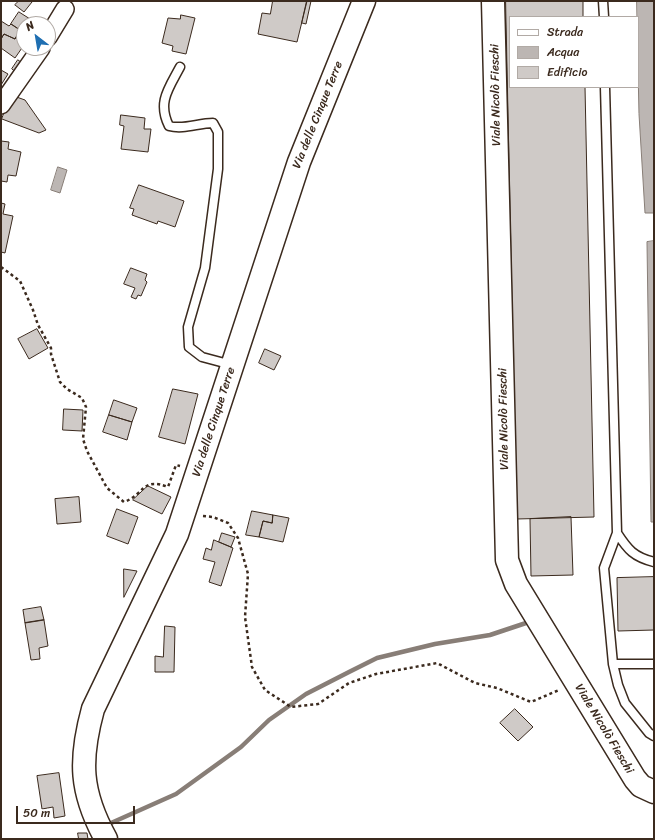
<!DOCTYPE html>
<meta charset="utf-8">
<style>
body{margin:0}
#map{position:relative;width:655px;height:840px;overflow:hidden;background:#fff;font-family:Sriracha,sans-serif}
canvas{display:block}
.frame{position:absolute;inset:0;border:2px solid #3b2a1e;pointer-events:none}
.legend{position:absolute;left:509px;top:16px;width:130px;height:72px;box-sizing:border-box;background:#fff;border:1px solid #b1aaa5;margin:0;padding:5px 7px;list-style:none;font-size:12px;color:#3b2a1e}
.legend li{display:flex;align-items:center;gap:8px;height:20px}
.legend b{width:20px;border:1px solid #b1aaa5}
.north{position:absolute;left:16px;top:16px;width:40px;height:40px;box-sizing:border-box;background:#fff;border:1px solid #b1aaa5;border-radius:50%;rotate:329deg;font-size:11px;font-weight:700;line-height:16px;text-align:center;color:#3b2a1e}
.north::after{content:'';display:block;margin:auto;width:14px;height:18px;background:#1f6fb2;clip-path:polygon(50% 0,100% 100%,50% 72%,0 100%)}
.scale{position:absolute;left:16px;top:806px;width:119px;height:18px;box-sizing:border-box;border:2px solid #3b2a1e;border-top:0;padding-left:5px;font-size:12px;line-height:14px;white-space:nowrap;color:#3b2a1e;-webkit-text-stroke:3px #fff;paint-order:stroke}
</style>
<div id="map">
<canvas width="655" height="840"></canvas>
<div class="frame"></div>
<ul class="legend">
<li><b style="height:5px;background:#fff"></b>Strada</li>
<li><b style="height:11px;background:#bcb6b3"></b>Acqua</li>
<li><b style="height:11px;background:#cfcac7"></b>Edificio</li>
</ul>
<div class="north">N</div>
<div class="scale">50 m</div>
</div>
<script>
const g = document.querySelector('canvas').getContext('2d');
g.lineJoin = 'round';
function paint(path, color) { g.fillStyle = color; g.fill(path, 'evenodd'); }
function strokePath(path, color, width, dash) { g.strokeStyle = color; g.lineWidth = width; g.lineCap = dash ? 'butt' : 'round'; g.setLineDash(dash || []); g.stroke(path); }
function write(font, color, halo, rows, align = 'center') {
  g.font = font + ' Sriracha,sans-serif'; g.lineWidth = 3; g.setLineDash([]); g.textBaseline = 'middle'; g.strokeStyle = halo; g.fillStyle = color; for (const [text, x, y, turn = 0] of rows) {
    g.save(); g.translate(x, y); g.rotate((+turn || 0) * Math.PI / 180); g.textAlign = isNaN(turn) ? turn : align; if (halo) g.strokeText(text, 0, 0); g.fillText(text, 0, 0); g.restore();
  }
}
const water = new Path2D(`
 M637 1H654V213H645L639 114Z
 M58 167 67 170 60 193 51 190Z
 M654 241V522H651L647 242Z`);
paint(water, '#bcb6b3');
strokePath(water, '#887e77', 1);
strokePath(new Path2D(`
 M111 823 176 794 241 747 269 720 306 694 349 672 377 658 435 644 490 635 526 623`), '#887e77', 4.5);
const building = new Path2D(`
 M19 1H30L32 2 24 12 15 5Z
 M273 1H307L297 42 258 34 262 13 270 14Z
 M307 1H311L306 24 302 23Z
 M506 1H583V17H510V87H585L594 517 517 519Z
 M19 12 38 24H24V45L15 58 1 48V39L4 34 15 39 20 30 11 24Z
 M181 15 195 18 186 54 172 51 173 46 162 43 168 18 180 19Z
 M1 21 9 26 11 24 20 30 15 39 4 34 1 39Z
 M18 60 25 65 18 74 12 69Z
 M1 70 8 74 1 85Z
 M11 95 25 100 46 130 39 133 2 119Z
 M121 115 145 118 144 129H151L148 152 121 149 124 126 120 125Z
 M1 141 9 142 8 149 21 152 16 176 8 175 7 182 1 181Z
 M139 185 184 201 175 227 158 221 157 224 132 215 134 209 130 208Z
 M1 203 5 204 3 214 13 216 5 253 1 252Z
 M131 268 147 274 145 280 147 282 141 296 138 295 136 299 131 297 135 288 124 284Z
 M37 329 48 348 29 359 18 339Z
 M265 349 281 356 274 370 259 363Z
 M173 389 198 394 185 444 159 437Z
 M114 400 137 408 132 422 109 415Z
 M64 409 83 410 82 431 63 430Z
 M109 415 132 422 127 440 103 432Z
 M148 486 171 497 162 514 133 500Z
 M79 497 81 522 57 524 55 499Z
 M117 509 138 517 128 544 107 536Z
 M252 511 273 515 272 523 263 521 259 537 246 535Z
 M273 515 289 518 283 542 259 537 263 521 272 523Z
 M571 517 573 575 531 576 530 519Z
 M222 533 235 537 231 547 219 542Z
 M214 540 233 548 221 586 209 582 215 562 203 559 206 548 211 550Z
 M124 569 137 571 124 597Z
 M654 577V630L618 631 617 578Z
 M41 607 44 620 25 623 23 610Z
 M44 620 48 646 39 648 40 659 31 660 25 623Z
 M165 626 175 627 174 672H155V656L163 657Z
 M515 709 533 727 518 741 500 723Z
 M59 773 65 816 54 818 53 807 42 809 37 776Z
 M78 833H87L88 839H79Z`);
paint(building, '#cfcac7');
strokePath(building, '#3b2a1e', 1);
const service = new Path2D(`
 M603 1 604 17
 M180 67C169 88 157 102 169 126 184 130 198 123 213 123L218 132V169L205 268 188 327 189 347 202 357 232 365
 M605 87 617 533C628 550 634 557 654 562
 M617 533 604 568 613 664 618 685 625 703 649 733 654 736
 M613 664H654`);
const minor = new Path2D(`
 M48 37 65 9
 M1 105 41 48`);
const secondary = new Path2D(`
 M493 1 507 560 516 584 635 779 641 786 654 792
 M106 839C80 792 79 760 93 709L177 534 299 162 364 1`);
strokePath(service, '#3b2a1e', 11);
strokePath(minor, '#3b2a1e', 20);
strokePath(secondary, '#3b2a1e', 25);
strokePath(new Path2D(`
 M1 267 20 281 33 310 38 325 51 348V354L60 382 67 389 82 398 86 407 83 439 87 451 107 488 124 502C145 494 142 477 168 487L176 465 180 466
 M203 516 213 517 228 523 238 538 248 574 245 617 252 667 265 690 291 707 318 704 349 683 376 674 437 663 475 683 497 688 531 702 559 690`), '#3b2a1e', 2.5, [3, 3]);
strokePath(service, '#fff', 8);
strokePath(minor, '#fff', 17);
strokePath(secondary, '#fff', 22);
write('12px', '#3b2a1e', '#fff', [
 ["Viale Nicolò Fieschi",496,95,-91],
 ["Via delle Cinque Terre",318,115,-68],
 ["Viale Nicolò Fieschi",504,419,-91],
 ["Via delle Cinque Terre",214,422,-72],
 ["Viale Nicolò Fieschi",604,729,59]
]);
</script>
